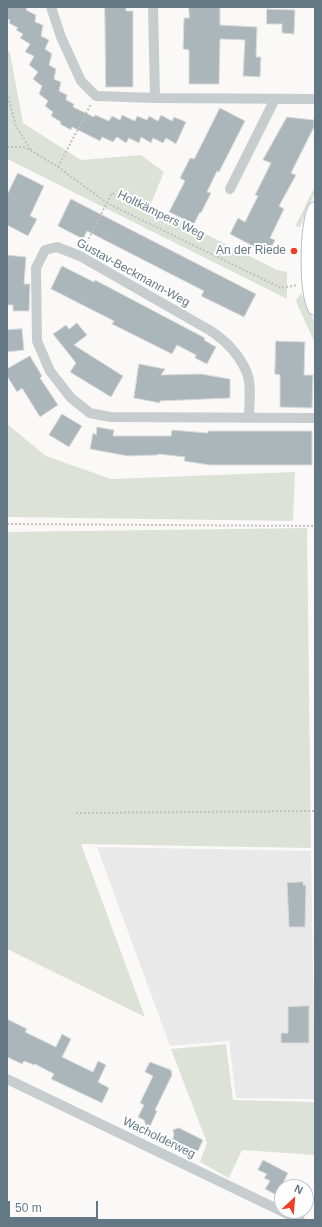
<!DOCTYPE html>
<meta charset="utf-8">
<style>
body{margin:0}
#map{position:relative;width:322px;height:1227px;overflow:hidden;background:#faf9f7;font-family:Helvetica,sans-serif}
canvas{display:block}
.frame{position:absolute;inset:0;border:8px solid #637884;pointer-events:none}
.north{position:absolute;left:274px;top:1179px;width:40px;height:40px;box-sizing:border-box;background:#fff;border:1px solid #c1c9ce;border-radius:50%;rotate:26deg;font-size:11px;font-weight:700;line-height:16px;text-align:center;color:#637884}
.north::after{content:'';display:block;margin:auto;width:14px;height:18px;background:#ee4022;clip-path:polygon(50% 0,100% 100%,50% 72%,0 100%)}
.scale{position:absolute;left:8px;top:1201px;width:90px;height:18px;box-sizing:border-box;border:2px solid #637884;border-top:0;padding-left:5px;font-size:12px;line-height:14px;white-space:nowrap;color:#637884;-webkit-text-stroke:3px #fff;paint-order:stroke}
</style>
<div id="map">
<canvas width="322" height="1227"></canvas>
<div class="frame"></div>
<div class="north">N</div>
<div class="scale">50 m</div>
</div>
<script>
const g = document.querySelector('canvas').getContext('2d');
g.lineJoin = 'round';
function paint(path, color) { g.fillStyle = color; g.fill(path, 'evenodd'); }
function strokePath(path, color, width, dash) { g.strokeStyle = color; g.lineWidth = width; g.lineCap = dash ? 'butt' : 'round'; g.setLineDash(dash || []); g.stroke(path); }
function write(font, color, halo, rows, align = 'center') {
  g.font = font + ' Helvetica,sans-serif'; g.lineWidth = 4; g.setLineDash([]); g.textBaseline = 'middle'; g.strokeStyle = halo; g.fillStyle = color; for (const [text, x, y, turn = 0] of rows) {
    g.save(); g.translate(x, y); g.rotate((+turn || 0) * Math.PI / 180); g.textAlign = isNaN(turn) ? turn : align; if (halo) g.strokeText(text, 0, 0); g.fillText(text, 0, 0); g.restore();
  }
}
paint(new Path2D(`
 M97 847 311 851 315 1099 236 1098 229 1041 170 1046Z`), '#e8e9e8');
paint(new Path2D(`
 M7 50 10 53 23 123 81 160 141 155 164 172 150 206 277 270 287 272V299L7 159Z
 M315 186V192L300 227H297L296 225Z
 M301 293 315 323V343L297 304 296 300Z
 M7 424 46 456 111 479 295 472 293 521 7 517Z
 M307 528 311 848 81 844 145 1017 7 949V532Z
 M226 1044 233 1100 315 1102V1155L242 1150 229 1178 200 1162 207 1143 171 1049Z`), '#dce2d8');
const building = new Path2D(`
 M7 7H27L26 10 36 15 35 22 43 25 41 36 49 40 45 49 52 54 49 65 56 69 54 79 61 82 59 91 67 95 66 100 74 104 73 107 94 117 95 115 109 121 112 116 120 120 122 115 135 121 137 116 147 120 149 116 158 121 161 115 172 121 174 117 186 122 176 144 166 138 163 143 153 138 151 143 141 137 139 143 129 138 126 143 117 137 113 142 102 137 100 141 72 127 71 130 60 124 61 122 51 116 53 112 45 106 48 101 39 94 42 86 33 79 38 72 29 65 34 56 25 52 30 44 20 38 23 34 16 30 18 28 9 23 10 20 7 19Z
 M105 7H126V11H133V87H106Z
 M189 7H220V25L257 27 256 57H261L260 77 243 76 245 40 220 39 219 84H189V50L183 49 184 18H189Z
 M267 9 295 10 294 34 282 33V24H267Z
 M220 108 245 121 219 172 217 171 207 192 211 193 201 213 200 212 194 224 169 212 185 181 180 178 190 158 194 159Z
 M287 117 314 120V127L291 173 296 175 279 206 284 209 270 238 275 240 268 254 230 234 238 218 245 222 258 196 255 195 271 163 263 160Z
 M18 173 44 186 30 216 37 219 28 236 7 225V195Z
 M71 199 256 294 244 317 201 296 204 291 87 231 83 239 58 226Z
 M7 255 26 257 24 284H30L29 311H13V305H7Z
 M62 266 94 282 95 280 205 338 204 340 216 347 207 364 195 358 196 355 177 345 172 354 112 324 114 321 51 289Z
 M77 323 87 335 74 345 123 376 111 397 70 372 76 363 53 334 66 325 69 329Z
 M22 329 24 350 7 352V330Z
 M276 341 305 342 304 375H313L312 408 280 407V375L275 374Z
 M30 356 42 376 40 378 58 405 40 417 22 388 17 392 7 376V369Z
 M139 364 165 369 161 375 201 374 230 379V398L160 401V403L134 398Z
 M62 414 82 426 69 447 49 435Z
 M97 427 114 430 113 436H171L172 430 208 433V431H312V465H209L184 461 185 457 158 454V455L128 456 90 449 93 433 96 435Z
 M303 882V885H306L305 927H289L287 883Z
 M309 1006V1043H281V1033H288V1007Z
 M7 1019 27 1029 25 1032 56 1047 62 1034 71 1039 62 1057 93 1072 98 1061 106 1065 98 1082 109 1088 102 1103 51 1079 54 1074 35 1064 34 1065 24 1061 22 1064 7 1057Z
 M150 1062 171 1070 172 1075 155 1110 157 1111 148 1131 144 1120 138 1117 144 1105 140 1103 153 1076 145 1072Z
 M179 1128 203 1140 198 1151 189 1148 188 1151 171 1143 174 1135 173 1130Z
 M263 1160 288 1173 282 1185V1198L265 1189 270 1181 264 1178 267 1174 258 1170Z`);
paint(building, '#abb6bb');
strokePath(building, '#dbdbd9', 1);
const secondary = new Path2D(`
 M315 209C307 228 306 290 315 308`);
strokePath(secondary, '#b7bec2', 16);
strokePath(new Path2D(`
 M7 93 16 126 31 150
 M7 147H23L32 151 58 167 107 203 281 288 298 285
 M58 167 91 104
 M85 246 112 193 132 203
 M7 524 315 526
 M76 813 315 811`), '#bec2c4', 2, [2, 2]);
strokePath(new Path2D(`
 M51 7 61 37 81 81 96 96 155 98 315 99
 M153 7 155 98
 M230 189 275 99
 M249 417C249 403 252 386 247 373 240 356 226 341 211 331L80 256 57 247 45 250 36 268 37 341 50 371 71 398 90 413 110 417 315 418
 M7 1079 300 1220`), '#c7cccf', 10);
strokePath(secondary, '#fff', 14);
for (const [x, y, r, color] of [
 [294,251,4,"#ee4022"]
]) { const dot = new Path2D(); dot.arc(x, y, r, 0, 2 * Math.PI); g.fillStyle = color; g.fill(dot); strokePath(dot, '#fff', 1.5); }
write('12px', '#637884', '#fff', [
 ["Holtkämpers Weg",161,215,26],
 ["Gustav-Beckmann-Weg",133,273,29],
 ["Wacholderweg",159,1138,26]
]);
write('12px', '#637884', '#fff', [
 ["An der Riede",286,251]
], 'right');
</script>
